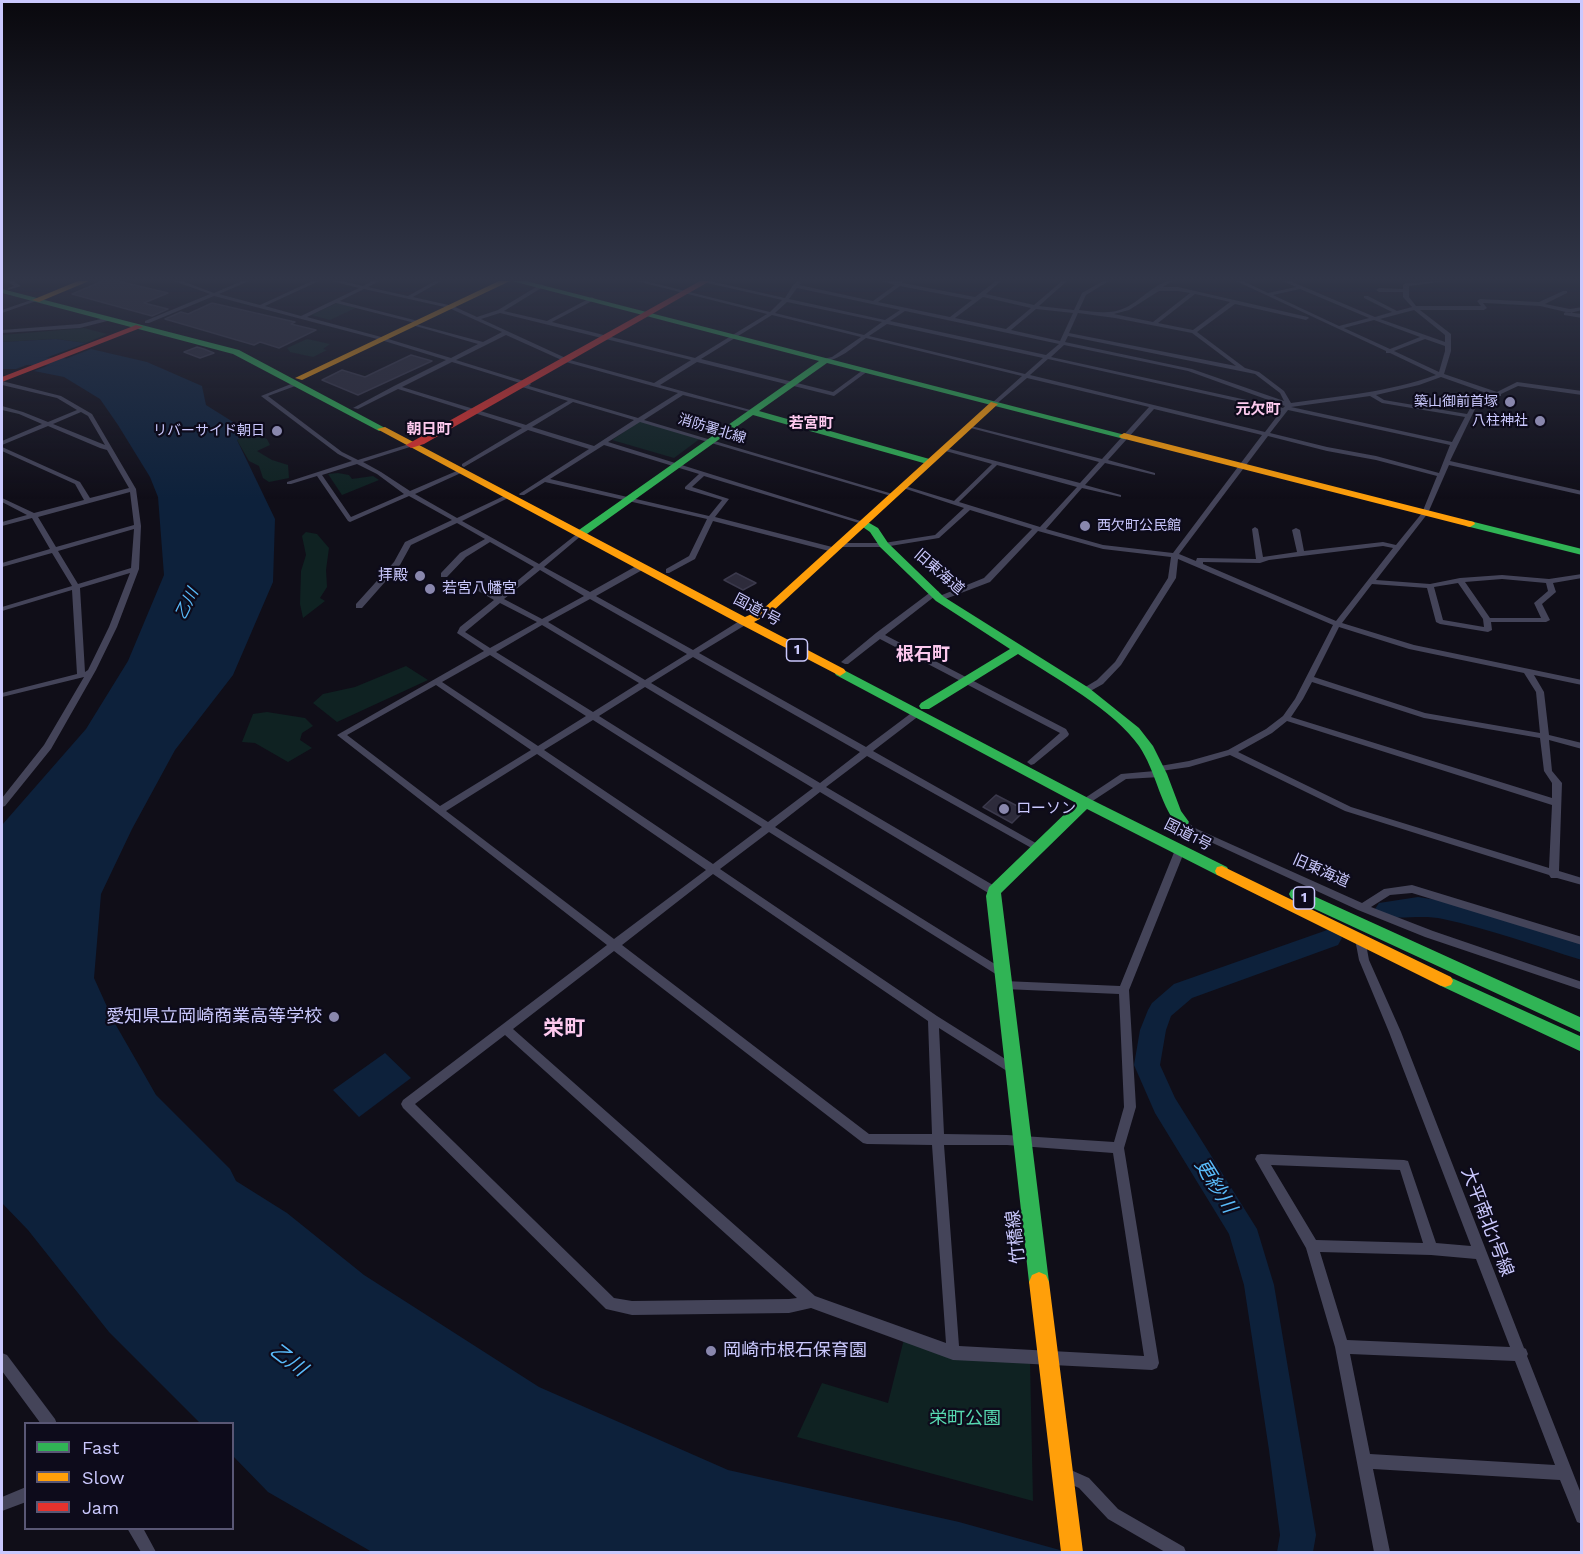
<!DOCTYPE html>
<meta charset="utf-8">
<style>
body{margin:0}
#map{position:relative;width:1583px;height:1554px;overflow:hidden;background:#100e18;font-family:"Work Sans",sans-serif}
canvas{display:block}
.frame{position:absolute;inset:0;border:3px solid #cac8fd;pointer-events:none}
.legend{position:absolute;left:24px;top:1422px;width:210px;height:108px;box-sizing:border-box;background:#0d0b1b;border:2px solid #595775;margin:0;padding:8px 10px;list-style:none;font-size:18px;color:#cac8fd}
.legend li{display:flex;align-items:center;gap:12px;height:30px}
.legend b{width:30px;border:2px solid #595775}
</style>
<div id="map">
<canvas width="1583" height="1554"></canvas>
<div class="frame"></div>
<ul class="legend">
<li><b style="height:8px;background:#30b455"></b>Fast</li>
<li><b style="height:8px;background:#ff9f0a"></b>Slow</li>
<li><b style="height:8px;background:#e5322d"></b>Jam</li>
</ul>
</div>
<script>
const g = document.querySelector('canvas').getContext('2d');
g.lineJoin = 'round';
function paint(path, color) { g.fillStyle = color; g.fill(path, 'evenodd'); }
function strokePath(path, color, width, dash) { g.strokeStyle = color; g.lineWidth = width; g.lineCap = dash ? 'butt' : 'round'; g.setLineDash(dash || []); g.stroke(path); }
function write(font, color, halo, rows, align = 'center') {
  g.font = font + ' "Work Sans","Noto Sans JP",sans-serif'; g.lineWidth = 4.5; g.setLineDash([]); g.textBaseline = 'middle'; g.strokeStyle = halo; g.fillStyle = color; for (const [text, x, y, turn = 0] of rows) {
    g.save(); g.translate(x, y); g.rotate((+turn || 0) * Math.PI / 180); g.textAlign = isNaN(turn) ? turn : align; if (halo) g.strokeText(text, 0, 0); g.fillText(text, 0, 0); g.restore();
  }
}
paint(new Path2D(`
 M337 303 356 308 330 320 311 315Z
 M84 328 107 334 86 343 56 339 2 342V335Z
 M307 339 330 344 323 349 327 350 313 357 290 352 287 348Z
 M640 421 701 438 674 458 612 440Z
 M249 432 267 439 270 445 257 451 272 460 288 465 289 478 269 482 263 478 259 466 249 461 237 440Z
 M338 473 349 475 352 479 373 476 379 480 342 495 328 474Z
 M306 532 317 534 329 548 326 570 327 587 320 598 325 601 303 618 300 604 301 571 306 555 302 536Z
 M406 666 428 680 337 722 313 703 323 694 355 687Z
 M267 712 305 718 313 726 302 733 300 740 312 748 288 762 255 743 242 742 253 714Z
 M904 1339 1030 1361 1033 1501 797 1437 822 1383 888 1403Z`), '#0f2222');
paint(new Path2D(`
 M56 339 86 343 16 369H2V342Z
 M91 349 147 362 202 386 206 405 249 432 237 440 275 519 273 582 233 675 175 750 132 829 101 894 94 978 113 1020 156 1095 230 1169 236 1181 287 1213 364 1275 539 1387 728 1470 959 1522 1067 1552H372L268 1492 233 1456 232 1424 200 1423 109 1332 28 1230 2 1203V825L86 729 128 661 164 575 158 497 150 477 118 425 100 399 64 377 34 371Z
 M385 1053 411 1078 359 1117 333 1090Z`), '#0d213b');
paint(new Path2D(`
 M2 356 64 358 92 367 85 371 64 366 2 364Z
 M1418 897 1444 901 1582 941V960C1536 946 1490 929 1443 919 1421 914 1396 921 1379 915L1375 909 1379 903Z
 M1330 929 1338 931 1342 938 1338 945 1192 998 1171 1016 1166 1030 1160 1065 1175 1098 1257 1229 1274 1285 1316 1535 1313 1552H1277L1280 1535 1269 1450 1244 1285 1229 1234 1155 1113 1134 1065 1140 1030 1148 1010 1152 1003 1174 984Z`), '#0d213b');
const building = new Path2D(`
 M103 281H118L168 293 144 303 168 309 152 316 72 294Z
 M212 303 295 322 291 324 316 330 279 348 260 342 254 345 165 319 181 312 188 314Z
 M197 347 204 349 214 353 200 358 184 352Z
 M411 355 432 361 358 395 322 380 342 370 365 377Z
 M736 573 756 583 743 590 724 580Z
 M996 795 1025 810 1012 823 983 807Z`);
paint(building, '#2d2b3b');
strokePath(building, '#3b394c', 1.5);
paint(new Path2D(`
 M7 281H13L21 286 8 290V288L14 286Z
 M174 281H182L214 293 242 281H249L219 294 260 305 312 281H319L265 306 301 316 359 288 332 281H342L363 286 372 281H379L368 287 408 296 435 281H441L413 297 453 306 477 317 498 310 541 284 544 286 543 287 504 311 547 321 592 297 595 299 594 300 552 322 695 358 767 314 636 281H645L770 312 782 300 703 282 710 281 785 298 793 285 798 281 801 283 799 285 873 301 895 285 881 281H901L903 283 975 297 996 281H1001L986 294 1034 305 1062 281H1067L1039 306 1074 310 1082 293 1103 281H1109L1086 295 1079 310C1096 312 1111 315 1127 307 1141 300 1157 281 1172 281L1163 287H1178L1308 317 1309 318 1306 320 1235 304 1197 332 1245 368 1259 372 1284 391 1291 403C1340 396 1390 392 1436 375L1390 353H1386V351L1236 281H1243L1268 293 1296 287 1283 281H1290L1375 317 1392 312 1364 298V296H1368L1397 311 1412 307 1403 297V292H1379L1376 290 1379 288 1403 289V285L1406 283 1446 281 1409 286V297L1416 306H1481L1477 301 1480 299 1539 302 1563 291H1567V293L1545 304 1570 309 1582 307V310L1570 313 1540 306 1485 303H1483L1487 308 1484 310H1420L1451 334V351L1444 374 1497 392 1517 382 1582 391V395L1518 386 1501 394V396H1497L1476 407 1450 461 1582 491V495L1449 465 1428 513 1376 580 1430 584 1460 578 1502 575 1549 579 1582 574V578L1553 583 1556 592 1542 604 1550 620 1546 622H1491L1492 630 1488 632 1440 624 1436 622 1427 588 1372 584 1342 623 1414 645 1582 680V685L1534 675 1544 692 1549 735 1582 743V749L1549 740 1552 771 1562 783 1559 871 1582 878V885L1557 878H1551L1549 875 1345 811 1230 755 1189 767 1161 771 1164 774 1160 777 1126 779 1088 804H1082L1080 802 1082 800 1121 774 1155 771 1153 769 1154 767 1189 761 1228 750 1266 729 1283 716 1295 699 1333 625 1178 559 1176 578 1121 665 1103 684 1085 694 1081 691 1082 689 1097 680 1115 662 1168 578 1171 557 1103 549 1038 531 990 582 940 601 936 599 937 597 984 578 1032 529 970 510 939 538 884 547H839L835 545 839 543H884L935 535 964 508 900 487 901 486H905L954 501 992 464 942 450V448H946L1080 483 1099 462 967 427V425L1102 459 1149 407 1027 378 994 406 991 404 992 403 1022 376 866 338C853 347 839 361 823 361V359L832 357 861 337 772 315 701 359 833 392 863 370 868 371 834 396 697 362 660 385 754 411V413L683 395 644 420 896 495 895 496H891L640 422 608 442 867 523 866 524H862L704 476 692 487 729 499 715 517 836 548 837 550 833 552 713 521 695 559 669 573H666V569L689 556 707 519 545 482 524 495H520L519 494 589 449 528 430 464 467 462 466V464L522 428 398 389 358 409 353 408 394 386 446 360 381 340 214 296 149 323H145V321L210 294ZM900 286 972 300 950 317 878 302ZM797 288 900 310 885 320 789 299ZM364 289 449 308 502 332 483 342 412 323V325L478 344 451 358 385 338 307 317 336 303 419 324 422 322 340 301ZM1300 289 1369 318 1339 326 1273 295ZM1159 291H1178L1190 293 1153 322 1114 314 1129 310ZM1195 294 1230 302 1193 330 1158 323ZM983 297 1031 308 1006 329 955 318ZM787 302 882 322 864 335 775 313ZM1036 309 1073 313 1060 341 1011 330ZM1414 310 1445 335V342L1380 319ZM905 311 1059 344 1046 355 890 321ZM500 313 691 360 654 383 570 360 481 319ZM1078 313 1115 318 1192 333 1236 366 1069 333ZM1374 320 1420 337 1390 349 1344 328ZM887 324 1043 358 1025 374 869 336ZM506 335 566 362 678 393 638 418 529 386 531 384 530 383 456 360ZM1068 336 1255 374 1280 393 1284 401 1192 369 1065 342ZM1425 339 1445 346V351L1439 372 1394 351ZM1064 345 1188 371 1285 406 1283 408 1051 357ZM1048 359 1281 411 1265 432 1030 375ZM452 362 523 384 521 386 522 387 568 401 526 425 402 387ZM1441 377 1492 395 1472 405 1467 414 1384 400 1376 395 1419 385ZM1370 396 1382 403 1465 417 1452 442 1291 407ZM573 402 634 420 594 446 532 427ZM1154 409 1262 435 1173 553 1103 545 1046 529 1082 488 1121 497V495L1085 485 1105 463 1155 475V473L1108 460ZM1288 410 1450 445 1439 473 1376 456 1327 447 1270 433ZM1268 436 1327 451 1376 460 1437 476 1422 513 1396 545 1383 542 1304 551 1300 530 1296 528 1292 530 1297 552 1263 557 1258 529 1255 527 1252 529 1256 559 1200 558H1197L1196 561 1179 554ZM604 445 699 474 685 487V489L722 500 709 516 550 479ZM997 465 1077 487 1040 527 959 502ZM1383 546 1393 548 1336 621 1203 564V562L1260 563 1269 560ZM1502 579 1546 583 1548 591 1534 603 1541 618H1490L1465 582ZM1458 583 1483 619 1484 627 1443 620 1434 587ZM1339 627 1409 649 1524 673 1536 692 1540 733 1425 713 1314 677ZM1312 682 1424 718 1540 738 1544 771 1552 783V798L1291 717 1303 699ZM1287 721 1552 805 1549 868 1351 807 1238 752 1272 733Z
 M34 299 39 300 2 313V310Z
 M1566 312 1582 314V318L1564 315V313Z
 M109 317 111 318V320L80 328 2 333V330L80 324Z
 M2 381 61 396 92 414 136 489 141 526 139 569 117 627 96 670 51 749 5 806 2 807V798L44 745 84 677 2 697V693L77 674 72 590 2 611V607L72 586 52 553 2 567V563L50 549 32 518 2 526V522L27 515 2 502V498L34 513 84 500 75 484 2 451V447L80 482 90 498 129 488 107 450 100 448 48 426 2 445V441L42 424 19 414 2 410V406L23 412 48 422 77 410 57 398 2 385ZM81 412 88 416 105 445 53 424ZM130 492 134 525 56 547 38 517ZM134 529 131 568 78 584 58 551ZM130 573 109 627 88 670 85 672 80 588Z
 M296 382 299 384 298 385 268 396 342 452 358 460 409 444H413V446L363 462 381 472 410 491 459 470H463V472L415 494 457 518 506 495H510V497L462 521 539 564 578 533H582V535L544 567 590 592 638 565H644V569L596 596 693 650 741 620H747L748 622 747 624 699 653 866 747 914 711H920L921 713 920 715 873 751 1041 846 1043 848 1041 850H1035L867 756 826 787 998 888 999 891 998 894H990L820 792 775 827 1006 971 1007 974 1006 977 1002 978 769 832 720 869 937 1016 1018 1067 1020 1070 1018 1073 1014 1075 1010 1073 939 1028 944 1134 1007 1135 1114 1142 1124 1107 1119 994 1004 989 1000 988 999 985 1000 982 1004 981 1120 986 1175 850 1177 848H1183L1185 850 1129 990 1136 1107 1124 1148 1159 1363 1157 1368 1152 1370 953 1360 811 1308 789 1313 632 1315 606 1309 403 1108 401 1104 403 1100 607 945 337 735 484 651 457 633 460 627 494 600 473 588 477 586H480L499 596 534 567 490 542 466 557 447 577H441V573L460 553 485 539 457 523 411 545 400 565 362 608H356V604L394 562 405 542 452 520 409 496 350 522 348 521 317 476 291 484H287V482L352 461 338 454 261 396ZM357 464 377 474 404 494 351 517 322 475ZM540 570 584 596 542 619 504 599ZM590 599 687 654 645 680 548 622ZM500 603 537 622 490 648 465 632ZM542 625 639 683 593 712 496 652ZM490 655 586 716 538 746 442 682ZM693 657 860 752 820 783 651 683ZM436 685 531 750 440 806 347 735ZM645 687 813 788 768 822 599 716ZM593 720 762 827 713 864 544 750ZM537 754 706 870 614 939 446 811ZM713 874 928 1021 932 1134H869L622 945ZM614 951 863 1143 867 1144 932 1145 946 1343 815 1296 513 1029ZM505 1035 797 1298 789 1299 632 1301 614 1298 415 1104ZM944 1145H1007L1113 1153 1144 1356 959 1346Z
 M932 591H938L939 593 885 635 1066 729 1069 734 1068 736 1034 764 1031 765 1027 762 1060 733 880 639 848 664H845L841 662 876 633Z
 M1182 819 1197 829 1362 903 1384 889 1412 885 1582 937V945L1412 893 1390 895 1371 907 1433 931 1582 982V990L1425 937 1358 910 1191 833 1177 822Z
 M1360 935 1364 936 1365 939 1369 960 1401 1032 1524 1348 1526 1349 1528 1354 1527 1356 1582 1496V1524L1577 1522 1560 1480 1373 1469 1390 1552H1374L1335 1347 1306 1248 1255 1159 1257 1155 1261 1154 1404 1160 1408 1161 1436 1243 1471 1246 1389 1032 1359 960 1355 939 1356 936ZM1271 1165 1400 1170 1423 1243 1316 1240ZM1320 1252 1431 1255 1476 1259 1510 1347 1347 1340ZM1350 1354 1515 1361 1555 1465 1370 1454Z
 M2 1353 7 1355 55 1419 57 1424H41L2 1371Z
 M1064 1467 1089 1478 1118 1509 1184 1547 1186 1552H1165L1108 1519 1079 1488 1059 1479 1057 1474 1059 1469Z
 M26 1487V1502L2 1511V1497Z
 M127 1528H143L156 1552H141Z`), '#444459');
paint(new Path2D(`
 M512 281H526L1129 436 1124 439 827 363 759 411 933 460V464H927L753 415 584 536H576V532L819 361Z
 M2 289 239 350 387 429 379 431 233 354 2 293Z
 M864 520 878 528 888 543 944 597 1089 688 1139 728 1153 746 1167 774 1181 811 1189 822 1187 825H1177C1159 802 1156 771 1139 746 1115 711 1054 677 1018 654L929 709H921L919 706 921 703 1010 649 936 601 880 547 870 532 860 525V521Z
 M1470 521 1582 549V555L1466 526 1465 524Z
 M840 668 1090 799 1227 867 1229 871 1227 875H1217L1087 809 1001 893 1049 1282 1046 1289 1039 1292 1032 1289 1029 1282 986 896 989 887 1076 803 836 675 834 672Z
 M1296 888 1582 1018V1033L1291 898 1289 894 1291 890Z
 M1445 975 1582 1037V1052L1439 985 1437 981 1439 977Z`), '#30b455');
paint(new Path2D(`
 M78 281H89L39 302 32 300Z
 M499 281H510L302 380 295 378Z
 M991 402 998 404 771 613 754 622 844 669 846 672 840 676 740 624 377 429 385 427 745 617 763 609Z
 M1124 433 1474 522 1475 524 1470 527 1121 438 1119 436Z
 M1222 866 1451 977 1453 981 1451 985 1445 987 1439 985 1217 875 1215 871 1217 867Z
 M1039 1272 1046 1275 1049 1282 1083 1552H1061L1029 1282 1032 1275Z`), '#ff9f0a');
paint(new Path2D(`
 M700 281H710L424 444 411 448 406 445Z
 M136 325 143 327 2 382V377Z`), '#e5322d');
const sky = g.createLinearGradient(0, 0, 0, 499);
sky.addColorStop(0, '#09080d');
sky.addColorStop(0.56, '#313648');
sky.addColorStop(1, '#31364800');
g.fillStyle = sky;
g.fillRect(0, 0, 1583, 499);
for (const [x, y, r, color] of [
 [1510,402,6,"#8987ad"],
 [1540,421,6,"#8987ad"],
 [277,431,6,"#8987ad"],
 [1085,526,6,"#8987ad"],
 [420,576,6,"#8987ad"],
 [430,589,6,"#8987ad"],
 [1004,809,6,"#8987ad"],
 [334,1017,6,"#8987ad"],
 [711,1351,6,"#8987ad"]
]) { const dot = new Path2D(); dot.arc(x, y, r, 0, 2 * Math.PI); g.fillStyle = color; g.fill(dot); strokePath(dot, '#0d0b1b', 2); }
write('14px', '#cac8fd', '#0d0b1b', [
 ["築山御前首塚",1498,402],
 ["八柱神社",1528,421],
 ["リバーサイド朝日",265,431],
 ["西欠町公民館",1097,526,"left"]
], 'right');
write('14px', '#cac8fd', '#0d0b1b', [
 ["消防署北線",712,429,17]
]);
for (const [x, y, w] of [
 [797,650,21],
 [1304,898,21]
]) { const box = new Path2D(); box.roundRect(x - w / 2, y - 11, w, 22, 4.5); g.fillStyle = '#0d0b1b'; g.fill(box); strokePath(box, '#cac8fd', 1.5); }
write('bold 14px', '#cac8fd', null, [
 ["1",797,650],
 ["1",1304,898]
]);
write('bold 15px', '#fdc9ee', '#0d0b1b', [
 ["元欠町",1258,410],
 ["若宮町",811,424],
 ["朝日町",429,430]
]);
write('15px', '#cac8fd', '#0d0b1b', [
 ["旧東海道",939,572,41],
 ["国道1号",757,610,28],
 ["国道1号",1188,835,27],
 ["旧東海道",1321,871,24]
]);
write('15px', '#cac8fd', '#0d0b1b', [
 ["拝殿",408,576,"right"],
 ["若宮八幡宮",442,589],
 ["ローソン",1016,809]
], 'left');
write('italic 16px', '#59bbfa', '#0d0b1b', [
 ["乙川",187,604,-64]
]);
write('bold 18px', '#fdc9ee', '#0d0b1b', [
 ["根石町",923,655]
]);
write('18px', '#cac8fd', '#0d0b1b', [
 ["愛知県立岡崎商業高等学校",322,1017],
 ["岡崎市根石保育園",723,1351,"left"]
], 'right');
write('18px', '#cac8fd', '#0d0b1b', [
 ["大平南北1号線",1487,1222,69],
 ["竹橋線",1016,1237,-96]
]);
write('18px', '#57d9b0', '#0d0b1b', [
 ["栄町公園",965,1419]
]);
write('italic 20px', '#59bbfa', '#0d0b1b', [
 ["更紗川",1215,1186,58],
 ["乙川",288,1360,37]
]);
write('bold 21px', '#fdc9ee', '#0d0b1b', [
 ["栄町",564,1029]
]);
</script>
